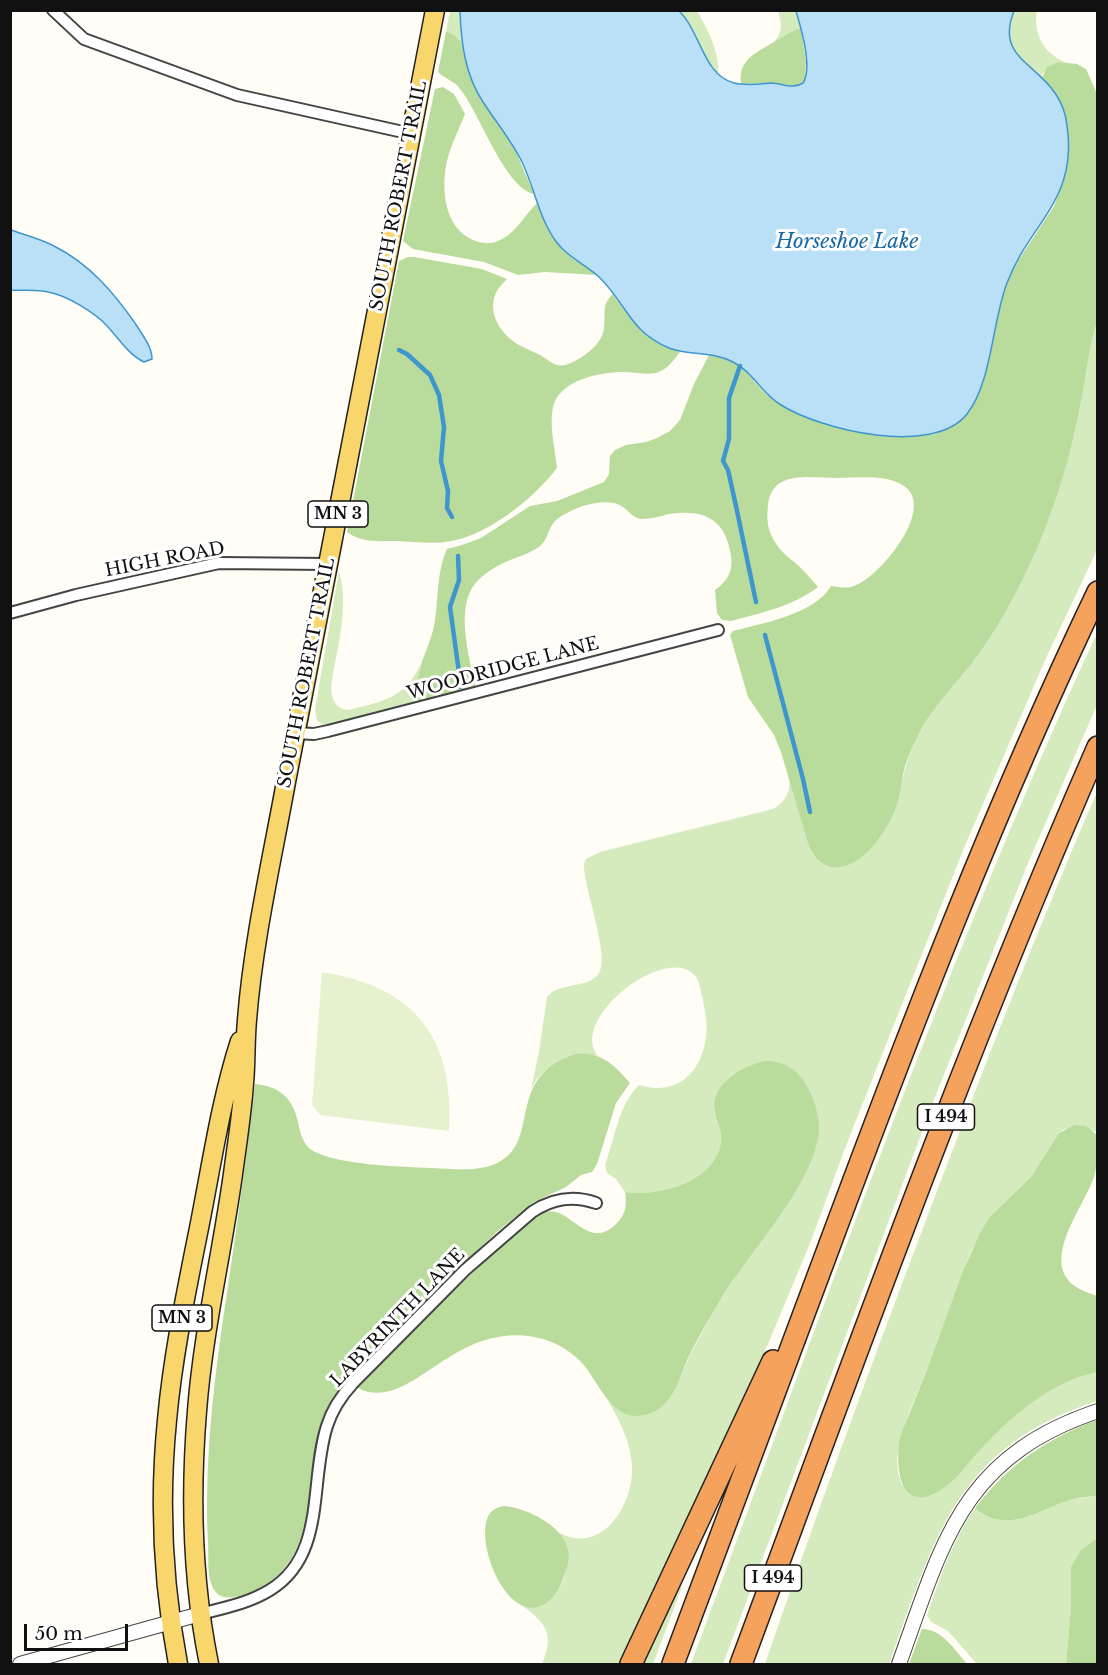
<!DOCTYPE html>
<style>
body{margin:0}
#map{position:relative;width:1108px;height:1675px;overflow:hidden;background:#fffdf5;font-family:"Libre Baskerville",serif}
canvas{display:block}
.frame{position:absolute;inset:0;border:12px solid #111;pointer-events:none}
.scale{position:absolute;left:24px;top:1624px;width:104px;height:27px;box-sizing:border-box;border:3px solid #111;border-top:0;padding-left:8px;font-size:18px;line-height:21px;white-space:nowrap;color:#111;-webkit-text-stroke:4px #fff;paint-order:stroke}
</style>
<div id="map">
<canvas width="1108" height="1675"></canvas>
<div class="frame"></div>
<div class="scale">50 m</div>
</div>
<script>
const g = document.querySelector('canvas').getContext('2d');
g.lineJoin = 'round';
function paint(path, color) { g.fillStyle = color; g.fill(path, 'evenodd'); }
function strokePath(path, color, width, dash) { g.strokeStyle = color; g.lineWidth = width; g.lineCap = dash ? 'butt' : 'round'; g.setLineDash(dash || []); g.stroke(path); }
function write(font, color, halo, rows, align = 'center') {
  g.font = font + ' "Libre Baskerville",serif'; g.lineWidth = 6; g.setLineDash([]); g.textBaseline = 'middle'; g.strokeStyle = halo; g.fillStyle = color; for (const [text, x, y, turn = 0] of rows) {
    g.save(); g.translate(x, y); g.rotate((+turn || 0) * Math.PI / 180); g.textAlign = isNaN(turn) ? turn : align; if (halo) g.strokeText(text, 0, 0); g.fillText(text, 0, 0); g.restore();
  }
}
paint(new Path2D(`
 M450 11H460L463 49 457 38 446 31Z
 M679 11H697C708 30 720 52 718 75 700 57 698 29 679 11Z
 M778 11H796L801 28 774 42C783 32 782 23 778 11Z
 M1014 11H1037C1033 33 1043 53 1065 62H1059L1042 74V78C1018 57 1000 45 1014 11Z
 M1097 322V550L1046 658 964 848 847 1143 811 1241 742 1406 622 1664H542C555 1633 546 1623 520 1604 558 1619 581 1558 558 1532 601 1557 634 1505 632 1466 631 1443 620 1421 608 1401L625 1413 643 1415 678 1383 689 1357 713 1312 741 1267 783 1211 808 1166 816 1144 818 1114 812 1097 801 1077 790 1067 733 1074C722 1084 712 1099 715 1114 717 1125 724 1134 721 1146 711 1183 657 1197 625 1192L616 1179 607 1173 605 1165C615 1138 618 1106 639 1085 675 1096 701 1075 706 1037 708 1024 705 1009 702 996 700 988 699 977 691 972 658 949 569 1021 598 1056 590 1053 583 1056 575 1057 555 1062 539 1071 531 1090L539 1052 547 997C559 982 583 989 597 976 613 961 583 888 584 864L586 859 600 852 773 809C786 801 791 792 789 777L809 847 813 855 852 863C905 828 893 786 917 737 926 720 937 703 949 688 961 673 974 661 984 646 1007 612 1025 574 1041 537 1060 493 1073 445 1082 397 1087 372 1089 346 1097 322Z
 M339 571C350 611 336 649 331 688 332 701 336 709 349 710 380 702 406 698 420 665L417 685 419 703 326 726 317 721 315 709Z
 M1097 633V705L1028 863 935 1097 723 1664H691C820 1319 942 968 1097 633Z
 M1097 792V1135L1095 1131 1064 1129 1059 1133 1031 1177 990 1218 971 1251 928 1367 908 1415 897 1457 898 1473 902 1485 939 1491C955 1480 966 1466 978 1451 998 1428 1034 1395 1062 1383 1073 1378 1085 1375 1097 1372V1401C955 1448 935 1537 889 1664H765C815 1518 868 1373 923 1228 978 1082 1035 935 1097 792Z
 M1097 1496V1538L1081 1550 1072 1567 1071 1607 1066 1664H977L948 1631 931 1622 927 1615C940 1578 952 1541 975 1508 1004 1534 1035 1513 1064 1502 1075 1498 1086 1497 1097 1496Z
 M678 1586 682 1587 653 1664H640Z`), '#d5ebbd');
paint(new Path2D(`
 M801 28 806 62 805 81 793 87 777 83 741 84C738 59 756 53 774 42 783 37 791 31 801 28Z
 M446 31 455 36 461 42 475 88 516 152 534 194C504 187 480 113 460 89 455 81 445 79 438 72Z
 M1059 62 1077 64 1086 69 1098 96 1097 322C1089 346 1087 372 1082 397 1075 434 1066 471 1053 507 1036 555 1013 603 985 645 966 673 943 694 924 724 917 737 910 751 905 766 902 777 901 789 898 801 892 824 867 863 841 867 825 869 816 860 809 847L781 752 774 735 748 697 730 635 733 631C763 623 815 614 831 586 839 587 846 589 854 586 879 578 937 508 904 486 886 474 858 478 837 478 811 478 771 469 768 506 766 520 768 533 777 545 782 553 792 560 800 567 806 573 812 580 818 587 793 606 761 613 731 621L722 620 717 613 715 590C728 581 733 571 731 556 726 519 704 509 669 514 661 516 651 519 642 519 634 519 630 512 623 507 609 497 581 505 567 513 544 524 552 537 539 547 526 556 508 559 494 568 486 573 475 581 471 590 457 616 470 661 476 688L419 703C412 671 428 654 434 626 439 600 436 573 447 549L462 545 481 538 530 506 557 501 604 482 609 474 610 456 615 450 626 445 646 442 657 438 670 431 680 420 694 384 709 355C747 359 749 383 775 401 813 429 890 440 936 434L993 331 998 309 1012 270 1054 206 1065 177 1069 149 1066 120 1060 100 1042 78 1047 67Z
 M443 87 454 94 465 114C459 129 451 145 447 161 441 188 444 226 471 239 480 244 493 245 502 239 517 231 525 215 537 203 546 224 554 245 573 259 581 264 589 268 597 275L545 272 518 275 484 262 413 249 403 241 435 89Z
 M408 257H414L482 269 507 279C503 283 498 288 496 293 486 314 503 337 521 346 526 349 532 351 538 354 553 362 556 371 575 361 587 355 603 342 604 328 606 313 601 305 613 294 633 324 646 339 680 352 674 360 667 370 656 373 645 375 634 372 623 372 600 372 559 380 553 407 549 426 555 449 557 468 536 496 492 532 456 540 437 545 416 542 396 541 379 541 361 543 347 532L399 261Z
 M576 1054C601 1051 615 1066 630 1083L616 1103 597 1164 592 1172 581 1175 566 1187 534 1202 499 1230 461 1266 348 1379C334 1396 321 1415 317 1438 307 1484 315 1543 275 1578 264 1587 226 1608 215 1591 206 1579 209 1557 208 1543 204 1456 215 1371 228 1286 238 1218 247 1151 255 1084 279 1086 293 1098 298 1122 300 1131 302 1141 308 1147 326 1165 406 1167 432 1168 453 1169 476 1172 495 1164 544 1143 502 1077 576 1054Z
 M765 1061C785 1061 799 1070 808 1088 815 1101 820 1117 819 1132 812 1188 750 1250 721 1299 709 1318 698 1338 688 1358 682 1372 678 1387 669 1399 664 1405 658 1410 651 1413 612 1428 601 1383 581 1362 560 1340 528 1331 498 1337 480 1340 463 1348 448 1358 422 1373 389 1405 358 1388 400 1345 442 1302 485 1261 502 1245 521 1225 541 1214 568 1199 585 1253 615 1225 626 1215 627 1205 625 1192 657 1197 713 1183 721 1144 723 1132 717 1124 715 1113 709 1084 742 1066 765 1061Z
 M1075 1125 1086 1126 1097 1135C1098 1149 1098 1163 1094 1177 1085 1204 1049 1249 1066 1277 1072 1288 1087 1292 1097 1296V1372C1051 1382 1013 1414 981 1449 967 1463 957 1481 939 1491 898 1515 895 1464 900 1437L928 1367 963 1271 980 1233 989 1218 1031 1177 1059 1133Z
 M1097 1420V1496C1086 1496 1075 1498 1064 1502 1035 1513 1004 1534 975 1508 1007 1466 1047 1438 1097 1420Z
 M504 1506C525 1507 564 1526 568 1550 570 1559 567 1568 564 1576 561 1585 557 1594 550 1600 509 1636 470 1535 491 1512 495 1508 499 1507 504 1506Z
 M1097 1538V1664H1066L1071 1607V1567L1081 1550Z
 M922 1629C942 1629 955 1650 967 1664H909Z`), '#b9dc9c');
paint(new Path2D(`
 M322 972C416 987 454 1038 449 1131L320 1115 312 1105Z`), '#e6f2cf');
const water = new Path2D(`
 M460 11H679C701 32 703 75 734 83 746 86 759 84 771 83 783 83 792 90 803 83 813 68 801 28 796 11H1014C996 56 1034 62 1055 93 1062 103 1066 114 1067 126 1078 200 1029 224 1007 283 992 322 992 382 967 414 933 457 821 430 781 405 762 394 753 372 733 362 713 351 690 356 669 348 629 331 627 304 599 277 586 265 569 258 558 244 539 220 535 189 522 162 511 140 496 122 483 102 465 75 461 42 460 11Z
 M11 230C25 235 41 239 54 246 90 264 115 294 137 326 143 336 152 347 152 359L144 362C129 355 119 339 108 327 96 313 66 295 48 292 36 289 22 291 11 290Z`);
paint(water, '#b9e0f7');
strokePath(water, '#3f96cf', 1.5);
strokePath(new Path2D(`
 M399 350 407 354 430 375 439 395 444 427 441 461 448 491 447 508 452 517
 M740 366 729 398V439L723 461 728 470 736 506 756 602
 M458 556 459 580 450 607 461 687
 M765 635 803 779 810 812`), '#3f96cf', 4.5);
const minor = new Path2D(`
 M53 10 84 39 237 95 412 134
 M10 613 76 595 219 563 328 564
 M295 733 314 734 328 731 718 630
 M200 1614C224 1608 249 1603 270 1590 327 1555 309 1481 327 1426 332 1410 342 1395 353 1383L465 1270 532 1212C553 1198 573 1195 596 1203`);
const tertiary = new Path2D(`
 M20 1664 200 1614
 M899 1664C943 1542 961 1457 1098 1411`);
const primary = new Path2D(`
 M178 1664C163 1585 159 1501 167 1420 173 1354 187 1288 200 1223 212 1162 221 1100 240 1041
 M209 1664C192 1581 190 1496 197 1411 203 1332 222 1253 233 1174 237 1144 242 1113 244 1083 246 1062 245 1041 247 1020 253 942 272 859 286 782L435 10`);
const motorway = new Path2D(`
 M631 1664 773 1361
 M673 1664C724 1527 776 1389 827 1252 910 1029 995 807 1098 592
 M741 1664C855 1357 966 1048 1098 747`);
strokePath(minor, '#444', 14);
strokePath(tertiary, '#444', 16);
strokePath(primary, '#222', 21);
strokePath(motorway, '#222', 24);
strokePath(minor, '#fff', 10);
strokePath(tertiary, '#fff', 14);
strokePath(primary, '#f9d66b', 18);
strokePath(motorway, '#f5a25d', 21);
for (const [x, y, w] of [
 [338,514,60],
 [946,1117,57],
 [182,1318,60],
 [773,1578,57]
]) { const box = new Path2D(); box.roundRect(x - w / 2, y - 13, w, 26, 4.5); g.fillStyle = '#fff'; g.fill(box); strokePath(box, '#111', 1.5); }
write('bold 16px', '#111', null, [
 ["MN 3",338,514],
 ["I 494",946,1117],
 ["MN 3",182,1318],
 ["I 494",773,1578]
]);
write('18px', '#111', '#fff', [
 ["SOUTH ROBERT TRAIL",399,196,-79],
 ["HIGH ROAD",165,560,-11],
 ["WOODRIDGE LANE",503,669,-15],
 ["SOUTH ROBERT TRAIL",307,673,-79],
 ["LABYRINTH LANE",398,1318,-46]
]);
write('italic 20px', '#1768a6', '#fff', [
 ["Horseshoe Lake",847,242]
]);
</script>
